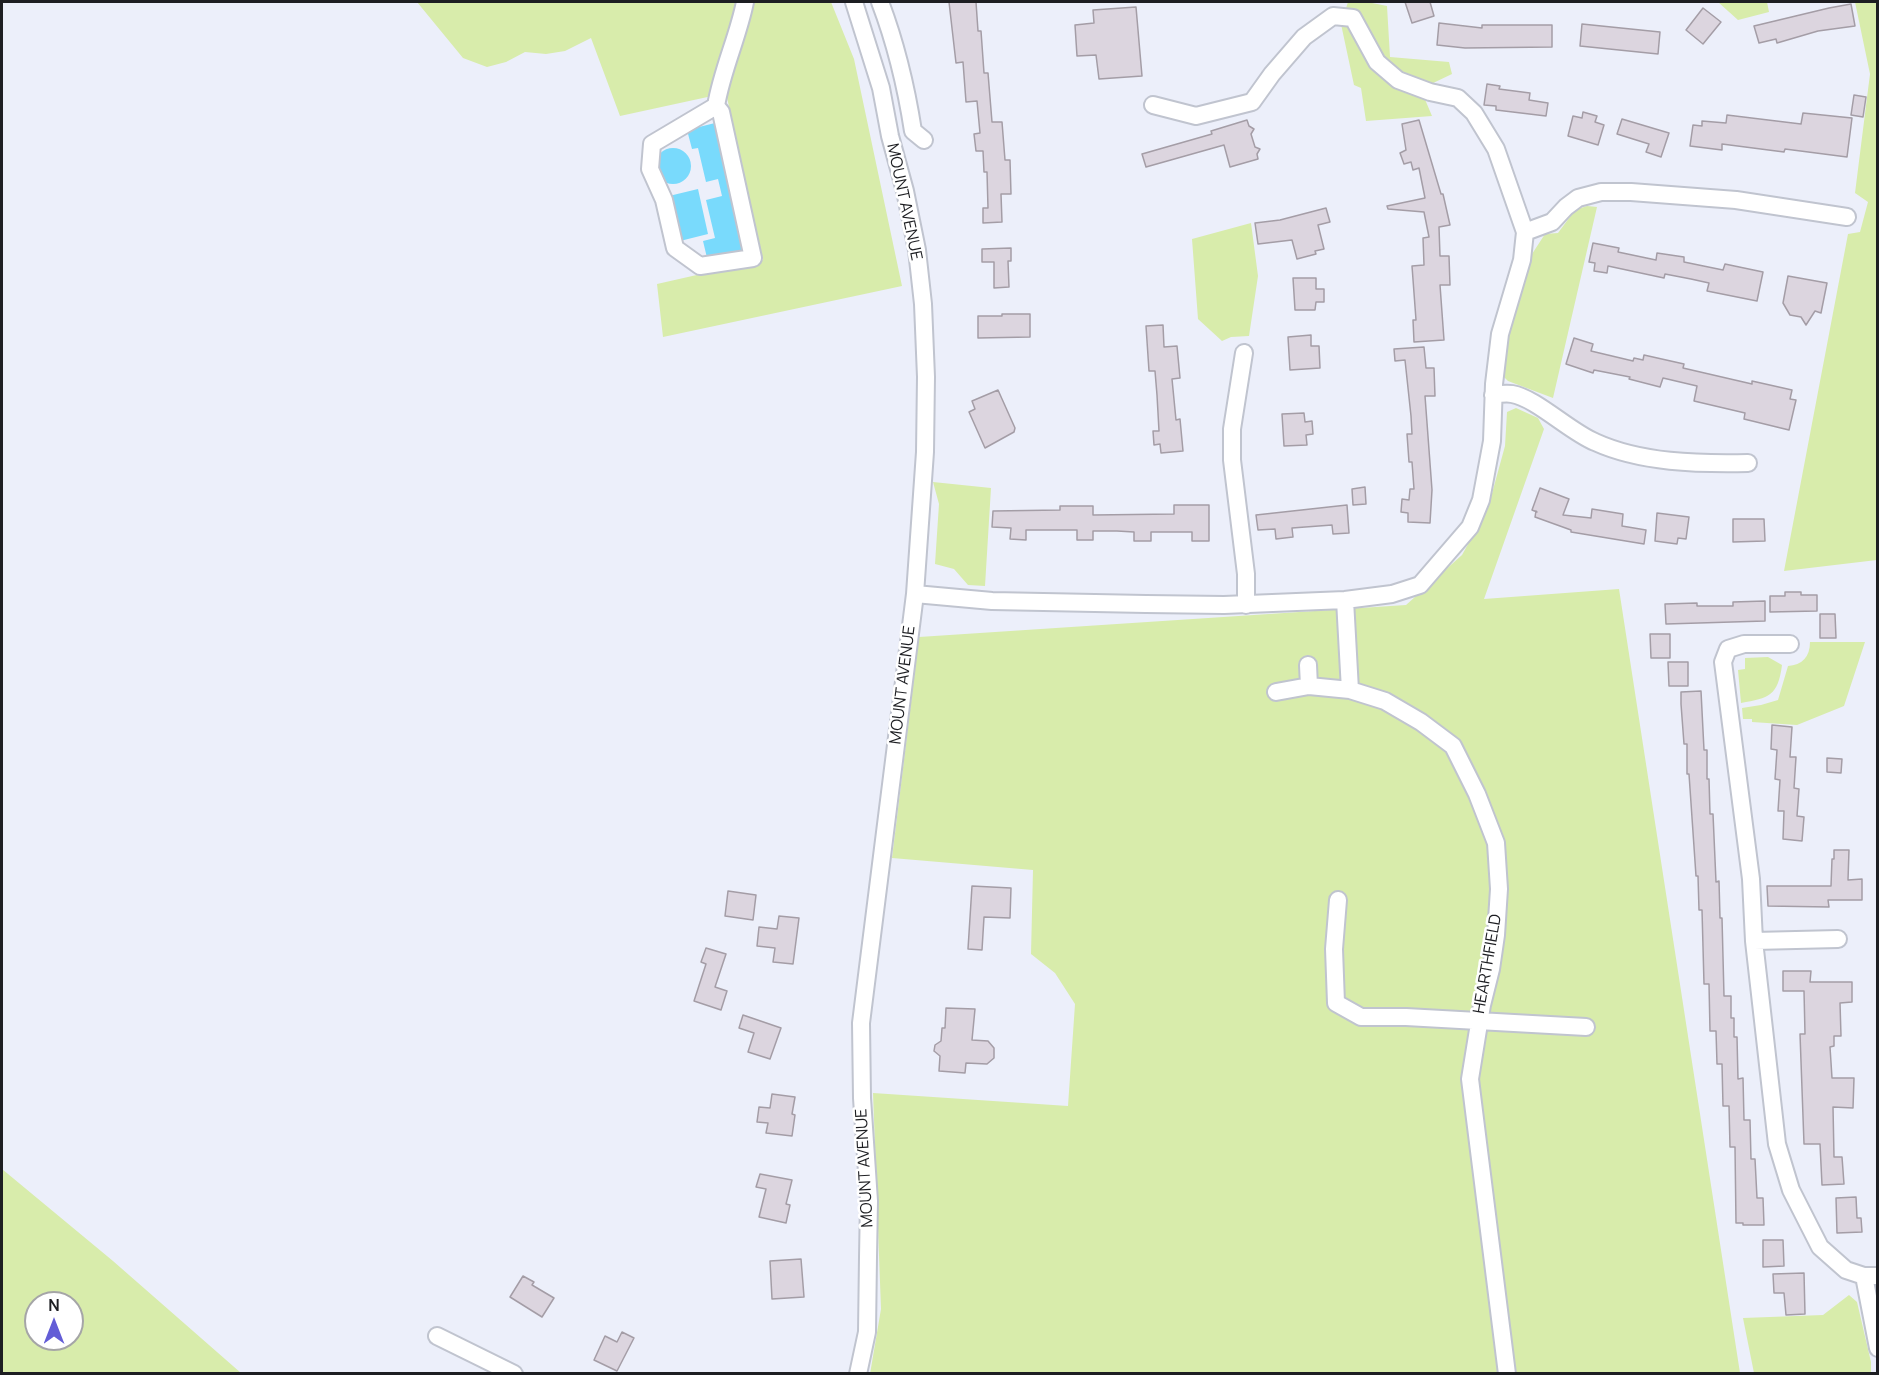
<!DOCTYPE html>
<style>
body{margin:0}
#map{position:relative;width:1879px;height:1375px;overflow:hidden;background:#eceffa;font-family:Manrope,sans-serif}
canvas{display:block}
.frame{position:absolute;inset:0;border:3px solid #1d1e22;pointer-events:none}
.north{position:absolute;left:24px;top:1291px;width:60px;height:60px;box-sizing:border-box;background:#fff;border:2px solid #a5a5a7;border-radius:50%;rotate:0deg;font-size:16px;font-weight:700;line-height:24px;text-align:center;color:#1d1e22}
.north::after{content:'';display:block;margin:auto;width:21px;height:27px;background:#635dd6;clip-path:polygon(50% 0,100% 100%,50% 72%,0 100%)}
</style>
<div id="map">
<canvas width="1879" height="1375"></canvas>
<div class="frame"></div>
<div class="north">N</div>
</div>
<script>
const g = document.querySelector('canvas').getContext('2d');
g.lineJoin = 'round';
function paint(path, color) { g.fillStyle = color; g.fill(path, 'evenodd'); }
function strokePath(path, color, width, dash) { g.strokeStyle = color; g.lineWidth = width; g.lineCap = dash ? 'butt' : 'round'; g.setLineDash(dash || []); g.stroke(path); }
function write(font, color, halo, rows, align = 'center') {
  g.font = font + ' Manrope,sans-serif'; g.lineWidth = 5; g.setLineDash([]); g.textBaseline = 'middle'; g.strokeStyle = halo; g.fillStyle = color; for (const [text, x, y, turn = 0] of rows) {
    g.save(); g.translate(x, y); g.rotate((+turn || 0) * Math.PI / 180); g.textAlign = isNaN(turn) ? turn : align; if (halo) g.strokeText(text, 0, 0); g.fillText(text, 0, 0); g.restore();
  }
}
paint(new Path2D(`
 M417 2H831L854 59 902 286 663 337 657 284 763 260 726 93 620 116 591 38 565 51 546 54 525 52 506 62 487 67 463 58Z
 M1348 2H1367L1387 6 1390 57 1449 62 1452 74 1431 84 1424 97 1432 116 1366 121 1361 88 1354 85 1341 24Z
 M1718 2H1767L1769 12 1738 20Z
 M1855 2H1878L1877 560 1784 571 1848 234 1860 232 1868 202 1855 193 1870 74Z
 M1587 206 1597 207 1553 398 1508 381 1503 376 1509 327 1526 279 1532 254 1545 234 1558 233 1575 210Z
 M1251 223 1258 276 1249 336 1231 337 1222 341 1198 319 1192 239Z
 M1516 408 1538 418 1544 429 1484 599 1619 589 1740 1373 870 1374 881 1309 873 1093 1068 1106 1075 1004 1055 973 1031 954 1033 870 892 858 919 637 1406 605 1462 555 1488 508 1505 446 1507 412Z
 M933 482 991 488 985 586 968 585 954 569 935 564 939 504Z
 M1810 642H1865L1844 706 1797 725 1752 722V719H1743L1742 708 1761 705 1778 700 1788 666C1802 665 1810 657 1810 642Z
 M1768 657 1782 665C1778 696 1769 698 1741 703L1738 670 1745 669V658Z
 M2 1169 113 1261 241 1373H2ZM36 1303H72V1339H36Z
 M1849 1295 1857 1302 1871 1362V1373H1754L1743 1318 1823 1315Z`), '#d8ecab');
paint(new Path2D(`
 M715 123 746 254 708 262 703 241 715 238 706 200 722 196 718 179 706 182 698 148 692 149 687 130Z
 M655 166a18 18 0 1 1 36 0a18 18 0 1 1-36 0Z
 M698 189 708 234 680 241 669 196Z`), '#79dafc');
const building = new Path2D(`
 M949 2H976L978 31H981L984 73H988L992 122H1002L1005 160H1010L1011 194H1001L1002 222 983 223V208H988L987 172H984L983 151H976L974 134 980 133 977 101 966 102 963 62 956 63Z
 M1405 2H1430L1434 16 1412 23Z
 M1851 4 1855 26 1818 31 1777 43 1776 39 1759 43 1754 26 1829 8Z
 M1136 7 1142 76 1099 79 1096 55 1077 56 1075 25 1094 23 1093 10Z
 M1703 8 1721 22 1703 44 1686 30Z
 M1439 23 1482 28V25H1552V47L1465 48 1437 45Z
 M1582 24 1660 32 1658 54 1580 46Z
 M1487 84 1500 86 1499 89 1530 93 1529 100 1548 103 1546 116 1496 110V106L1484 105Z
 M1854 95 1866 97 1863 117 1851 115Z
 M1583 112 1597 116 1595 122 1604 125 1598 145 1568 136 1573 116 1582 118Z
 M1803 113 1852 118 1847 157 1785 149 1784 152 1722 144V150L1690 146 1693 125 1702 126V121L1726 123 1727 115 1801 124Z
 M1622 119 1669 133 1661 157 1646 152 1649 144 1617 134Z
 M1247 120 1249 126 1254 129 1251 134 1255 147 1260 149 1257 154 1258 159 1230 167 1224 145 1146 167 1142 154 1212 134 1211 131Z
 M1419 120 1441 194H1443L1450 225 1439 227 1440 256H1449L1450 285H1440L1444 340 1414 342 1413 320H1416L1412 266 1424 265 1423 238 1429 237 1424 212 1388 209 1387 206 1425 198 1419 168 1413 170 1411 162 1404 164 1400 153 1406 150 1402 124Z
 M1326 208 1330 222 1318 225 1324 249 1315 251 1316 254 1297 259 1292 240 1258 244 1255 223 1280 220Z
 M1593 243 1619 248 1618 252 1656 260 1657 253 1684 257V262L1723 270 1725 264 1763 272 1757 301 1707 291 1709 283 1691 279 1665 274 1664 278 1608 266 1607 273 1594 271 1595 263 1589 262Z
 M1011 248V261H1008L1009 287 994 288V262H982V249Z
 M1788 276 1827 283 1821 313 1815 311 1806 325 1801 317 1790 315 1783 303Z
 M1293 278H1316V289H1324V302H1316L1315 310H1295Z
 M1002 314H1030V337L978 338V316H1002Z
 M1163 325 1164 347 1177 346 1180 378 1172 379 1176 420 1180 419 1183 451 1161 453 1160 444 1154 445 1153 431H1159L1157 395 1155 371H1149L1146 326Z
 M1311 335V346H1319L1320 368 1290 370 1288 337Z
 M1574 338 1593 344 1591 351 1633 361 1634 358 1643 360 1644 355 1684 364 1683 368 1752 384V381L1792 390 1790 399 1796 400 1789 430 1744 419 1745 413 1694 401 1697 386 1663 378 1660 387 1629 379 1630 377 1594 370 1593 373 1566 364Z
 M1424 347 1426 368H1434L1435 396H1425L1432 490 1430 523 1408 522V513L1401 512 1402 499 1409 500 1410 489H1414L1412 462H1409L1407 434H1412L1411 416 1405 360 1395 361 1394 349Z
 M998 390 1015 428 1014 432 985 448 969 412 975 409 972 401Z
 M1304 413 1305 422 1312 421 1313 434 1306 435 1307 445 1284 446 1282 414Z
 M1365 487 1366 504 1353 505 1352 489Z
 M1540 488 1569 499 1563 515 1591 518 1592 509 1623 514 1622 526 1646 530 1644 544 1571 532V530L1535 517 1536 511 1537 512 1532 510Z
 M1174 505H1209V541H1192V532H1151V541H1134V532L1117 531H1093V540H1077V530H1026V540L1010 539 1011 528 992 527 993 511 1060 510V506H1093V515L1174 514Z
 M1347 505 1349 533 1333 534 1332 525 1292 528 1293 537 1276 539 1275 529 1258 530 1256 515Z
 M1657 513 1689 517 1686 539 1678 538 1677 544 1655 541Z
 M1733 519H1764L1765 541 1733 542Z
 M1785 592H1801V595H1817V611L1770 612V596H1785Z
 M1765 601V621L1666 624 1665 604 1697 603V606H1733V602Z
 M1820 614H1835L1836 638H1820Z
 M1650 634H1670V658H1651Z
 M1668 662H1688V686H1669Z
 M1701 691 1704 750H1707V779H1709L1710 814H1713L1716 882 1719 881 1720 918H1722L1724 996H1731V1018H1734V1037H1737L1738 1079 1743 1078 1744 1120H1750L1751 1159H1755L1757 1198H1763L1764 1225H1743V1223H1736L1735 1147H1730L1729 1106H1723L1722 1064H1717L1716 1031H1710L1709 984H1704L1702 910H1699L1698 876H1696L1689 774H1687V744H1684L1681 704V692Z
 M1772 725 1792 727 1790 757H1796L1794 788 1799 789 1797 816 1804 817 1802 841 1783 839 1784 811H1778L1780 780 1775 779 1777 750 1771 749Z
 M1827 758 1842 759 1841 773 1827 772Z
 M1834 850H1849L1848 880 1862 879V900H1828L1829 907 1768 906 1767 886H1831L1832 859H1834Z
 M972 886 1011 888 1010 918 984 917 982 950 968 949Z
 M728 891 756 895 753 920 725 916Z
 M779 916 799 918 793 964 773 962 775 948 757 946 759 927 777 929Z
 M706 948 726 954 715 987 727 991 721 1010 694 1001 706 964 701 962Z
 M1783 971H1811L1810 982H1852V1002L1840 1003 1841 1036H1834V1046L1830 1047 1832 1078H1854L1853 1108 1833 1107 1834 1157H1842L1844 1184 1822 1185 1820 1144H1804L1800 1034H1805L1804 991H1783Z
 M946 1008 975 1009 972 1040 988 1041 994 1048V1058L987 1064 966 1063 965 1073 939 1071 940 1056 934 1051 935 1045 941 1041 942 1028H945Z
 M743 1015 781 1028 770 1059 748 1052 754 1033 739 1028Z
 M772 1094 795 1097 792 1114 795 1115 792 1136 766 1133 768 1123 757 1122 759 1107 770 1108Z
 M760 1174 792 1180 786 1204 790 1205 786 1223 759 1217 766 1189 756 1187Z
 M1856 1197 1857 1218H1861L1862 1232 1837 1233 1836 1198Z
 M1763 1240H1783L1784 1266 1763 1267Z
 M801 1259 804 1297 772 1299 770 1261Z
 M1804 1273 1805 1314 1786 1315 1784 1293H1774L1773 1274Z
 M523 1276 534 1282 532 1285 554 1298 542 1317 510 1297Z
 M622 1332 634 1338 617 1371 594 1360 605 1336 617 1342Z`);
paint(building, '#dcd5df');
strokePath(building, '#a49da6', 1.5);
const minor = new Path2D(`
 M854 2 881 88 890 136 905 191 917 250 923 304 926 377 925 452 915 594 861 1023 862 1098 869 1201 868 1257 867 1332 858 1374
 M880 2C896 44 906 86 913 131L924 140
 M716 106 721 112 753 258 700 266 675 248 664 200 650 169 652 144Z
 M716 106C722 70 738 37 745 2
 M1525 232 1552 222 1566 207 1578 198 1601 192H1631L1736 200 1847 217
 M1244 353 1232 429V460L1246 574V605
 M1493 395C1499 394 1506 393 1512 394 1536 398 1570 432 1595 442 1641 463 1698 464 1748 463
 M915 594 992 601 1146 604 1224 605 1345 600 1392 594 1420 585 1470 527 1481 500 1492 441 1494 384 1500 334 1522 260 1525 232 1496 149 1474 113 1458 98 1430 92 1398 80 1377 62 1353 18 1333 16 1304 37 1272 74 1252 102 1196 116 1153 105
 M1790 644H1744L1728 649 1723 662 1751 879 1754 941 1777 1144 1791 1190 1820 1247 1846 1270 1864 1276H1878
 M1308 665 1309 686
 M1350 690 1385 701 1421 722 1453 746 1477 794 1496 843 1499 889 1496 935 1491 969 1482 1005 1470 1079 1507 1374
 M1276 692 1309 686 1350 690 1345 600
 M1338 900 1334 949 1336 1003 1361 1017H1406L1586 1027
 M1754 941 1838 939
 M1864 1276 1878 1348
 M437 1336 514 1374`);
strokePath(minor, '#c0c4cf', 20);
strokePath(minor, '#fff', 16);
write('16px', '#1d1e22', '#fff', [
 ["MOUNT AVENUE",904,202,78],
 ["MOUNT AVENUE",903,685,-83],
 ["HEARTHFIELD",1488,964,-80],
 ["MOUNT AVENUE",865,1168,-93]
]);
</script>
